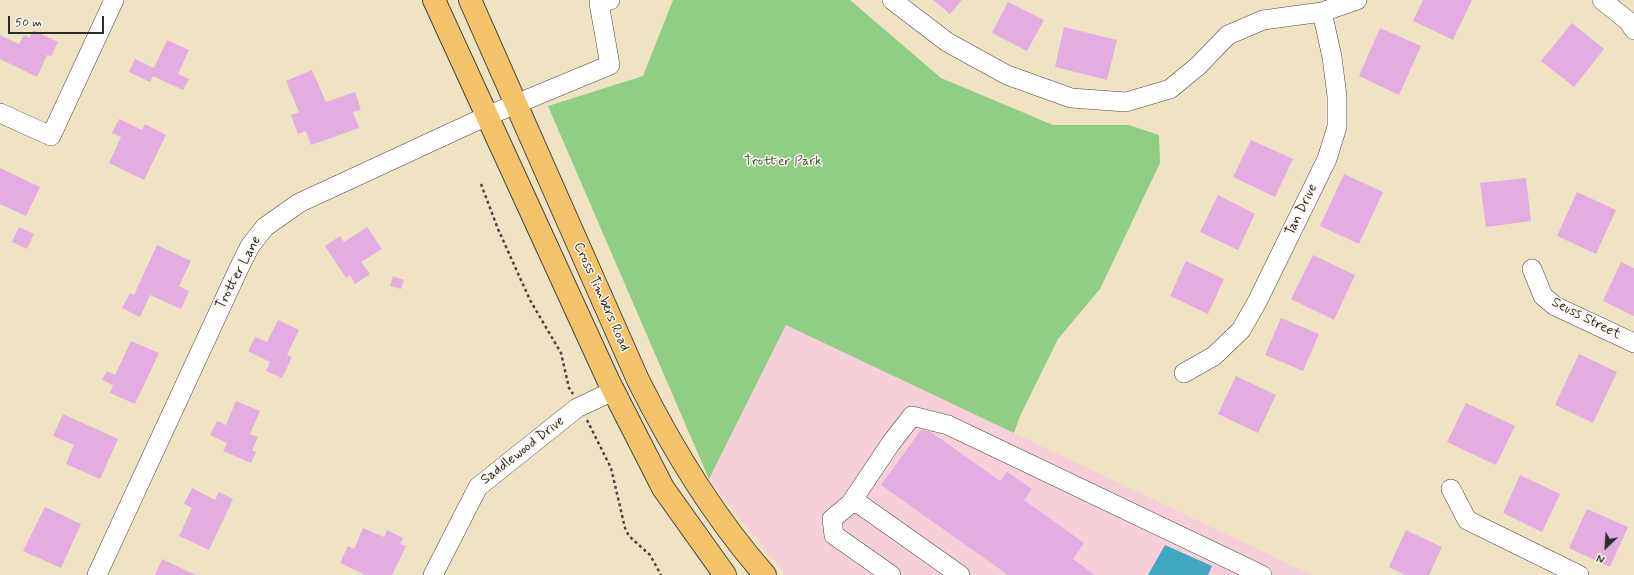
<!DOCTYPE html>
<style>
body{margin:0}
#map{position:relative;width:1634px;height:575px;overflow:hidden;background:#efe3c4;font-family:Mynerve,sans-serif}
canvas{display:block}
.north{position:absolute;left:1586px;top:527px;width:40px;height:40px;-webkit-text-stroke:3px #fbf7ec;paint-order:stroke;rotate:205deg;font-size:11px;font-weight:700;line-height:16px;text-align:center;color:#2b2b2b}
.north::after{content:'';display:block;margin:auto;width:14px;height:18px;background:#2b2b2b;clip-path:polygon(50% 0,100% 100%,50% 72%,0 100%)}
.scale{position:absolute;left:8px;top:16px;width:96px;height:18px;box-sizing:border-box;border:2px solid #2b2b2b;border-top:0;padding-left:5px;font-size:12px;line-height:14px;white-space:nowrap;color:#2b2b2b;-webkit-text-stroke:3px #fbf7ec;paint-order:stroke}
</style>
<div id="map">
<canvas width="1634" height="575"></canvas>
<div class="north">N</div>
<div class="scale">50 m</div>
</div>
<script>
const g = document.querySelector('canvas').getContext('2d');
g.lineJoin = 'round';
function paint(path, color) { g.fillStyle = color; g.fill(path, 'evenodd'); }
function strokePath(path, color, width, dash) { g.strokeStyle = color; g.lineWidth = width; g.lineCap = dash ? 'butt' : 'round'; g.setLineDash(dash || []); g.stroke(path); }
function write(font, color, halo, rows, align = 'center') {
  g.font = font + ' Mynerve,sans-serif'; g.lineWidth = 3; g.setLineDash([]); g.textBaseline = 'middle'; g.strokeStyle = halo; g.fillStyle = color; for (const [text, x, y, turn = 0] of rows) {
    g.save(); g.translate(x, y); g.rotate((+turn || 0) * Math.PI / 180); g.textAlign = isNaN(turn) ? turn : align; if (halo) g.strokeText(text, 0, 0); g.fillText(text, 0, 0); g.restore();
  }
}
paint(new Path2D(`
 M781 322 1312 575H786L736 514 709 479 751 390Z`), '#f6cfd8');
paint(new Path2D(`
 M673 0H850L941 78 1053 125H1129L1159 135 1160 163 1100 289 1058 339 1020 416 1014 433 786 325 709 479 548 106 643 76Z`), '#8fce84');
paint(new Path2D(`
 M1165 545 1212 566 1208 575H1148Z`), '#42a8c2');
paint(new Path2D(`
 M933 0H962L950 14Z
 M1423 0H1472L1453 40 1413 21Z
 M1008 2 1044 20 1027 51 992 33Z
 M1572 23 1604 49 1574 87 1541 61Z
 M1064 27 1117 40 1107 80 1055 67Z
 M1380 28 1421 46 1399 95 1359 76Z
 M33 30 58 42 51 56 47 55 37 77 0 59V35L19 44 24 35 30 38Z
 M167 40 189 50 178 74 189 79 183 90 153 76 150 82 129 72 135 59 154 68Z
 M312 70 326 102 355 92 361 110 353 112 359 128 311 145 306 131 298 134 291 115 299 112 286 81Z
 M119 119 142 130 145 124 166 135 144 180 109 163 121 137 112 133Z
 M1251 140 1293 159 1275 197 1233 177Z
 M0 168 40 187 26 216 0 204Z
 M1344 174 1383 192 1359 244 1320 226Z
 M1526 178 1531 221 1486 227 1480 183Z
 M1577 192 1616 210 1596 254 1557 236Z
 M1218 195 1255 214 1238 250 1200 232Z
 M19 227 34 234 27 249 12 242Z
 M367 227 382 249 361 262 370 274 355 284 350 275 346 278 325 246 340 236 344 242Z
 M157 245 191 261 179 286 189 291 181 309 150 295 140 317 122 308 130 293 134 295Z
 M1313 255 1355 275 1334 320 1291 299Z
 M1186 261 1224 279 1208 314 1170 296Z
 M1621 262 1634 268V316L1603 301Z
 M393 276 404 280 401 289 390 286Z
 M1281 318 1319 334 1303 371 1265 355Z
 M278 320 299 330 287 355 292 357 282 378 266 371 270 362 248 351 255 337 267 342Z
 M131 341 159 353 135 404 110 393 113 385 102 380 107 371 115 375Z
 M1579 354 1617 372 1593 423 1555 405Z
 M1236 376 1276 395 1258 433 1218 414Z
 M236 401 260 411 250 434 258 437 252 450 256 452 251 463 223 451 227 443 210 435 217 421 226 425Z
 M1466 403 1515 426 1496 465 1447 442Z
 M63 414 118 439 100 479 66 464 74 445 53 436Z
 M921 430 931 432 1000 481 1007 472 1032 489 1024 500 1084 543 1073 559 1095 575H1008L881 485Z
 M1520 475 1560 494 1542 532 1503 513Z
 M192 488 215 500 219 492 233 499 209 550 179 536 192 508 184 504Z
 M45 507 81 524 61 568 23 551Z
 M1587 509 1628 527 1610 567 1569 548Z
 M363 528 384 537 387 530 403 538 400 544 406 546 392 575H366L340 563 348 546 354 549Z
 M1406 530 1442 547 1429 575H1406L1389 567Z
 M162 559 196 575H155Z`), '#e4ade1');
const minor = new Path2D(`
 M892 0 947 42 1007 75 1071 98 1126 102 1170 89 1198 66 1228 35 1263 20 1322 12 1357 0
 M1602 0 1628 21 1634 30
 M0 113 51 136 114 0
 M1532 269 1543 296 1555 306 1634 343
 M1184 373 1214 356 1241 330 1257 302 1327 159 1337 127V96L1332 57 1322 12
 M1451 489 1467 520 1579 575
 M850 504 891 443 912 416 948 425 1262 575
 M97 575 239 268 250 246 265 227 299 203 487 116 610 65 599 3 610 0
 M433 575 478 487 577 408 613 391
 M891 575 834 535 832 519 850 504 858 503 960 575`);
const major = new Path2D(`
 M434 0 609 382 663 488 725 575
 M470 0 638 380C673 450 713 516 765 575`);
strokePath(minor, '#484742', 20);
strokePath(major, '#484742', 24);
strokePath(new Path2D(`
 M481 184 498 229 530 300 561 353 569 388 573 394
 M587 420 611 468 625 528 629 536 650 555 661 575`), '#484742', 2.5, [3, 3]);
strokePath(minor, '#fff', 19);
strokePath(major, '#f2c36a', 22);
write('14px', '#495c46', '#fbf7ec', [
 ["Trotter Park",783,162]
]);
write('14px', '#2b2b2b', '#fbf7ec', [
 ["Tan Drive",1302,210,-64],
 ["Trotter Lane",239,273,-62],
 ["Cross Timbers Road",601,297,66],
 ["Seuss Street",1586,319,27],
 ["Saddlewood Drive",523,451,-38]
]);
</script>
